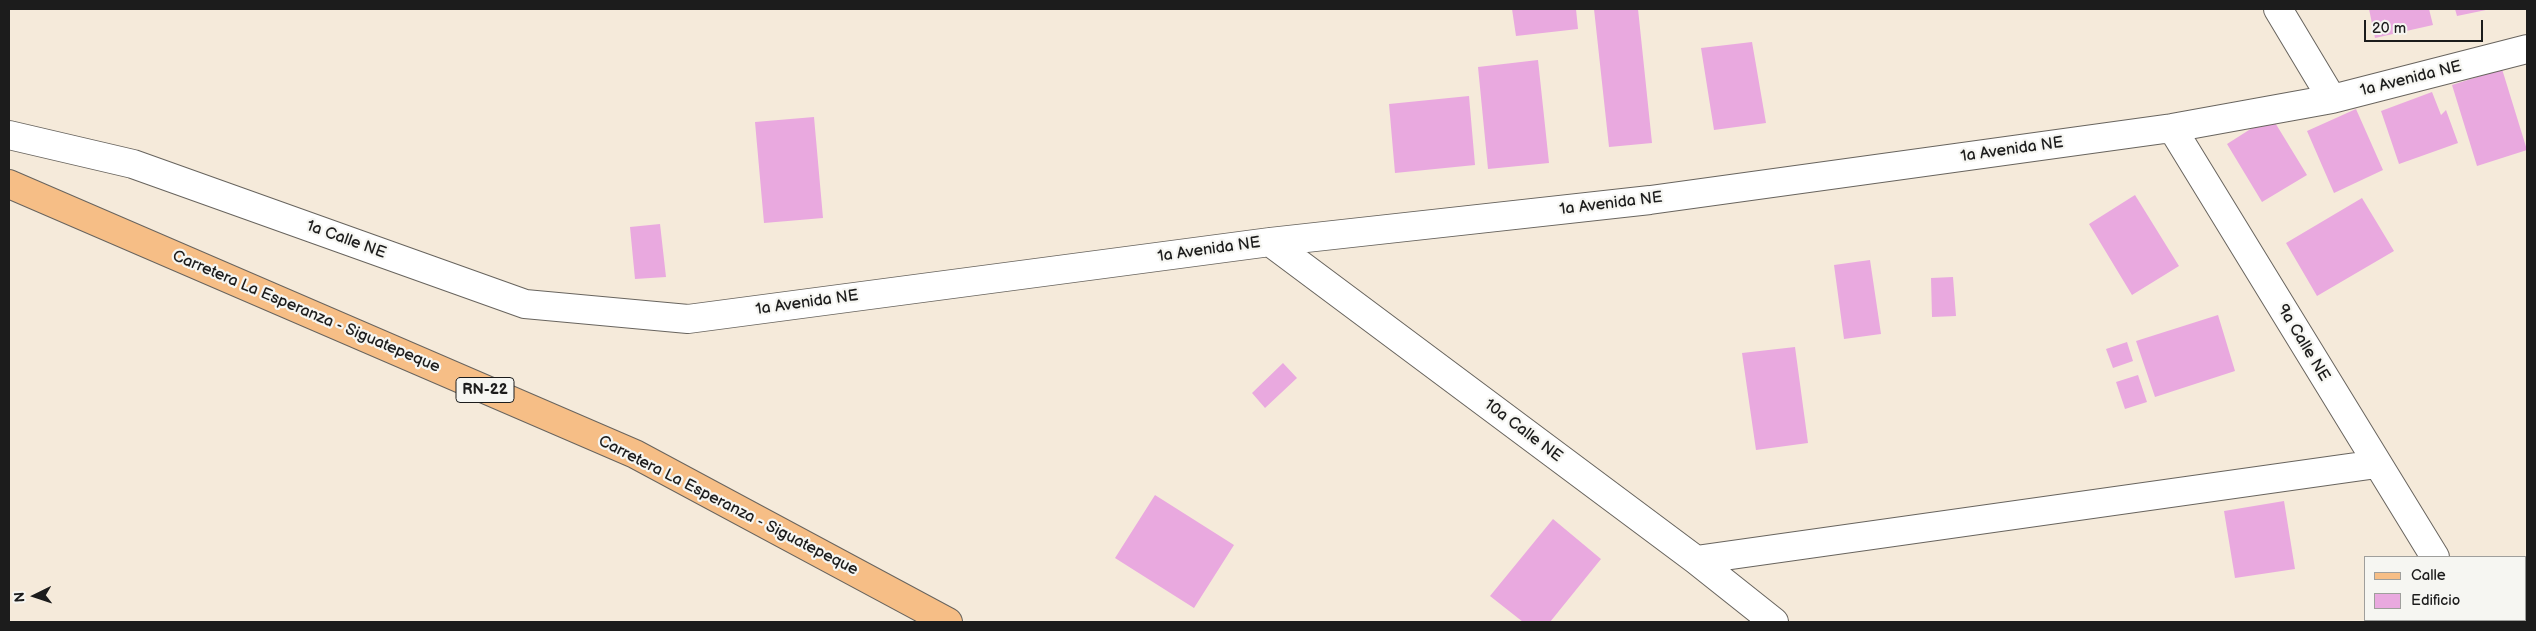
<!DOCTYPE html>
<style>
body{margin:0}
#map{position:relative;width:2536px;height:631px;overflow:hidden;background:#f5eada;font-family:"Balsamiq Sans",sans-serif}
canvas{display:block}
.frame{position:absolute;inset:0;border:10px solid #1c1c1c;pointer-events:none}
.legend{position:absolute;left:2364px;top:556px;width:162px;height:65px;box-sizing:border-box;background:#f6f6f2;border:1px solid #9f9f9c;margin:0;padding:6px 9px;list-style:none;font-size:15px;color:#1c1c1c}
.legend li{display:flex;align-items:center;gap:10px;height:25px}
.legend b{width:25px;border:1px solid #9f9f9c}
.north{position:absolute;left:10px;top:571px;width:50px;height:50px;-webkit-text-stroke:4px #f6f6f2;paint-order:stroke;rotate:266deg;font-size:14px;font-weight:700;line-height:20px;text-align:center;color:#1c1c1c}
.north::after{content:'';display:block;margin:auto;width:18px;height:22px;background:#1c1c1c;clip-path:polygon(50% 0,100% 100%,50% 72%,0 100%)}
.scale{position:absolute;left:2364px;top:20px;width:119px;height:22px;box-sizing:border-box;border:2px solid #1c1c1c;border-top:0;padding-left:6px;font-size:15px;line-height:18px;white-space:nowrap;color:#1c1c1c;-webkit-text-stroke:4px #f6f6f2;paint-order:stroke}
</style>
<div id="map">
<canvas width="2536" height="631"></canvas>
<div class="frame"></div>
<ul class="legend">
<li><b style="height:6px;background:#f6be86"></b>Calle</li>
<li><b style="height:14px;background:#e9a9df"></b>Edificio</li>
</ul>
<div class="north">N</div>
<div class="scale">20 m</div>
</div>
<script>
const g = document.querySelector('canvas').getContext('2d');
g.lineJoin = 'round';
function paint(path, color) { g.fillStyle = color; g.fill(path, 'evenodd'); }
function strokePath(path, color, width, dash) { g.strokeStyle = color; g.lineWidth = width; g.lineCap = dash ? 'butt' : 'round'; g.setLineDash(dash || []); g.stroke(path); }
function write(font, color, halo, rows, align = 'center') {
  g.font = font + ' "Balsamiq Sans",sans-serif'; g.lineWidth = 4.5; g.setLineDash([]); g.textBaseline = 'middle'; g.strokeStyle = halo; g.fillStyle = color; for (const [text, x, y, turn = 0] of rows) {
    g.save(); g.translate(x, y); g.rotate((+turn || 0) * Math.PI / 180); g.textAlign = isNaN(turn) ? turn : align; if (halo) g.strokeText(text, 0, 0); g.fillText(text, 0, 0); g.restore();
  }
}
paint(new Path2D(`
 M1512 9H1576L1578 29 1516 36Z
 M1594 9H1638L1652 143 1609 147Z
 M2369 9H2429L2433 25 2375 38Z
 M2455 9H2486V10L2457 16Z
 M1752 42 1766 123 1714 130 1701 48Z
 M1538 60 1549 163 1488 169 1478 67Z
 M2502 69 2527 150 2477 166 2452 85Z
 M2432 92 2441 115 2446 110 2458 143 2399 164 2381 111Z
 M1469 96 1475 165 1395 173 1389 104Z
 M2356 109 2383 170 2334 193 2307 131Z
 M2271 116 2307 175 2262 202 2227 144Z
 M814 117 823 218 764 223 755 122Z
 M2135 195 2179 266 2132 295 2089 224Z
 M2362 198 2394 251 2317 296 2286 243Z
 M660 224 666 277 635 279 630 227Z
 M1870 260 1881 334 1844 339 1834 265Z
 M1953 277 1956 316 1932 317 1931 278Z
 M2218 315 2235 371 2155 397 2136 341Z
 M2127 342 2133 361 2113 368 2106 349Z
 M1795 347 1808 443 1756 450 1742 353Z
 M1283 363 1297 378 1265 408 1252 393Z
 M2138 375 2147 402 2125 409 2116 382Z
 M1155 495 1234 545 1194 608 1115 558Z
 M2284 501 2295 569 2235 578 2224 511Z
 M1553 519 1601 559 1550 622H1523L1490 596Z`), '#e9a9df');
const street = new Path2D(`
 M2278 9 2332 99
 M2172 128 2435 557
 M9 135 133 164 525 304 688 319 1270 242 1650 200 2172 128 2332 99 2527 49
 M1270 242 1696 560 1774 622
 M1696 560 2377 464
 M2475 620 2476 622`);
const primary = new Path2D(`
 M9 184 635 454 948 622`);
strokePath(street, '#68645e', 30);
strokePath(primary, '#68645e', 30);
strokePath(street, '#fff', 28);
strokePath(primary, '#f6be86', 28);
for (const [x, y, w] of [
 [485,390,58]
]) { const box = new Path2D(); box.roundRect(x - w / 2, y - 12.5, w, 25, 4); g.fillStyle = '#f6f6f2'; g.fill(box); strokePath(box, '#1c1c1c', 1); }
write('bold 15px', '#1c1c1c', null, [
 ["RN-22",485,390]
]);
write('16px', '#1c1c1c', '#f6f6f2', [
 ["1a Avenida NE",2411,79,-14],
 ["1a Avenida NE",2012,150,-8],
 ["1a Avenida NE",1611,204,-7],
 ["1a Calle NE",346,240,20],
 ["1a Avenida NE",1209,250,-8],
 ["1a Avenida NE",807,303,-8],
 ["Carretera La Esperanza - Siguatepeque",306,312,23],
 ["9a Calle NE",2303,343,59],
 ["10a Calle NE",1523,431,37],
 ["Carretera La Esperanza - Siguatepeque",728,506,27]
]);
</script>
